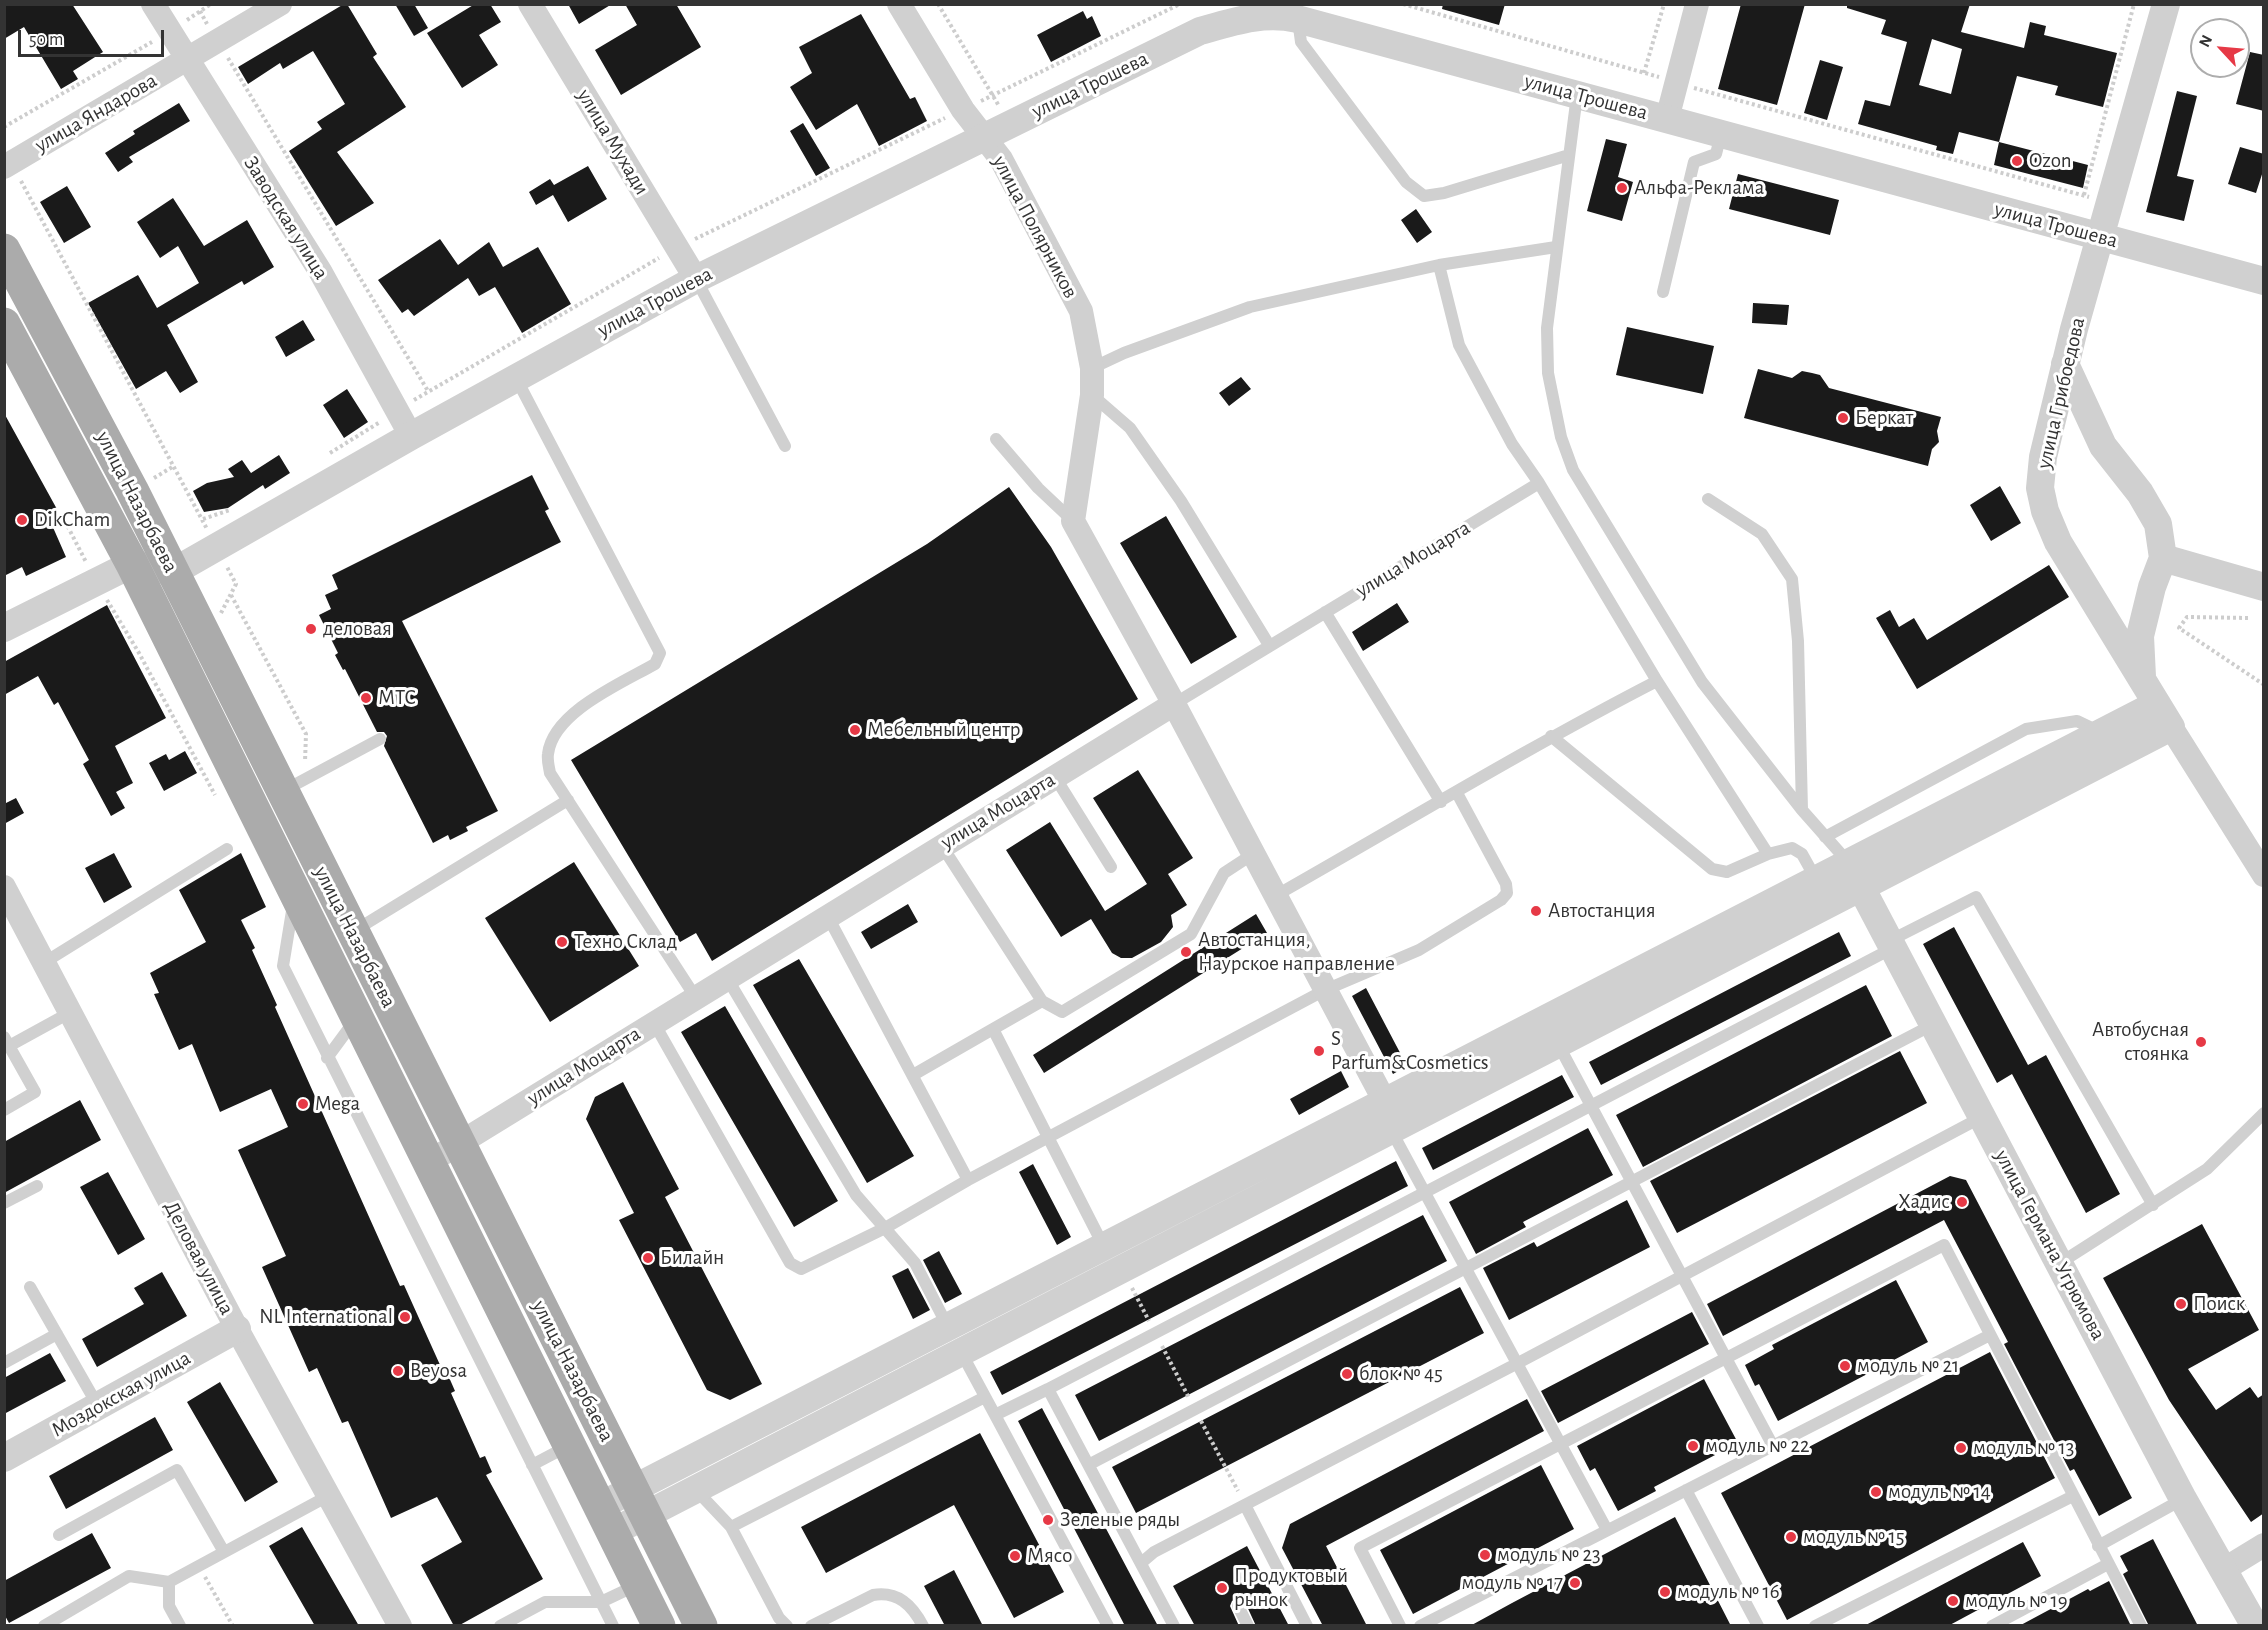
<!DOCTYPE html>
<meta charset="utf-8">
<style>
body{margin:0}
#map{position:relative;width:2268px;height:1630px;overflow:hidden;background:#fff;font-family:"Alegreya Sans",sans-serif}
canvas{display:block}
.frame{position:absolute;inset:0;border:6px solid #333;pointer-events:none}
.north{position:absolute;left:2190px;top:18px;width:60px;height:60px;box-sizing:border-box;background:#fff;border:2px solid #adadad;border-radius:50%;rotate:296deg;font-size:16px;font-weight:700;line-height:24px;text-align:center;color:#333}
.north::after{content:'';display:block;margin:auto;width:21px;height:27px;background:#e63946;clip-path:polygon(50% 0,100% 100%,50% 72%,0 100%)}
.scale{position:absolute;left:18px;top:30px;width:146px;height:27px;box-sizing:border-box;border:3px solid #333;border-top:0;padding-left:8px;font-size:18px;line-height:21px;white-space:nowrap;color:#333;-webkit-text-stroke:4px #fff;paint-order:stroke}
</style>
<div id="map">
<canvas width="2268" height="1630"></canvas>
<div class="frame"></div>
<div class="north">N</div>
<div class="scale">50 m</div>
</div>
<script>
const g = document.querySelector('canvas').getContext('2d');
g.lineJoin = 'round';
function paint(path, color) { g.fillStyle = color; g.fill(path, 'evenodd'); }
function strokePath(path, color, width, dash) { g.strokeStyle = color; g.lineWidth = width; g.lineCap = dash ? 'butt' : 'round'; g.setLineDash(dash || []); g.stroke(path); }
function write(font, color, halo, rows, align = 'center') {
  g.font = font + ' "Alegreya Sans",sans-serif'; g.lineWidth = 6; g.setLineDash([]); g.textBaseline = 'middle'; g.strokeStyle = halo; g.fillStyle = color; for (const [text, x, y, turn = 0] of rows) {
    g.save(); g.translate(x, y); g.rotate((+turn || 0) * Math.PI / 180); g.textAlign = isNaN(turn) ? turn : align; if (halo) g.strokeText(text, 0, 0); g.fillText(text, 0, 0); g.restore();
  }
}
paint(new Path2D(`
 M4 4H72L103 52 73 71 78 79 61 89 24 27 4 39Z
 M344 4H347L377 54 373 57 406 107 337 152 374 203 336 226 289 151 322 129 317 122 345 104 313 51 283 69 280 63 248 84 238 67Z
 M395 4H414L428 28 414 36Z
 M475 4H490L501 22 479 35 498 65 462 88 427 33Z
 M568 4H612L579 24Z
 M625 4H676L701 47 621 95 595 50 637 25Z
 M1443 4H1505L1499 25 1442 9Z
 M1741 4H1805L1777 105 1718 89Z
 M1847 4H1970L1961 32 2024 48 2030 22 2046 26 2044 35 2117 53 2103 107 2055 95 2058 86 2017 76 1999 142 1959 132 1953 154 1936 150 1937 146 1858 124 1865 100 1890 106 1907 42 1881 34 1886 20 1847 8ZM1932 39 1962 49 1951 94 1919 85Z
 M1083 11 1087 19 1092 16 1101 36 1051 62 1037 35Z
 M861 14 910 99 915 97 927 121 879 146 857 104 816 130 790 87 812 73 799 47Z
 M2250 52 2264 55V111L2236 104Z
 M1820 60 1843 67 1827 120 1804 113Z
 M2177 91 2197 96 2177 176 2194 180 2184 221 2146 212Z
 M179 103 190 121 129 157 133 162 118 172 105 153 135 134 133 131Z
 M803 123 830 168 816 176 790 131Z
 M1606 139 1627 144 1618 177 1633 182 1622 221 1587 211Z
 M1999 142 2088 165 2083 188 1994 165Z
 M2240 147 2264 154V168L2256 193 2228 184Z
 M588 166 607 199 568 222 553 195 536 205 529 192 550 179 554 185Z
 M1738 174 1839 200 1830 235 1729 209Z
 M67 186 91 227 64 243 40 202Z
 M173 198 204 246 247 220 274 267 244 285 242 281 167 325 198 382 180 393 166 371 136 389 88 303 138 275 157 308 199 283 178 246 160 258 137 222Z
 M1416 209 1432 232 1417 243 1401 220Z
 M440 239 458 265 489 242 503 267 538 247 571 304 522 333 495 287 479 296 468 278 414 316 408 309 402 313 378 280Z
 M1753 303 1789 305 1787 325 1752 323Z
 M303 320 315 340 286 357 275 337Z
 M1627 327 1714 346 1703 394 1616 375Z
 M1758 369 1792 378 1802 371 1812 373 1820 375 1829 388 1941 417 1937 431 1939 442 1932 449 1928 466 1744 418Z
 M1241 377 1251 389 1229 406 1219 393Z
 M347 389 368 422 344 438 323 405Z
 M4 413 58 511 48 516 66 557 26 576 22 567 4 576Z
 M279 455 290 473 265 489 263 485 228 508 204 512 193 491 207 483 234 477 228 469 242 460 251 473Z
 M532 475 549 509 545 511 561 542 402 621 498 811 466 827 468 831 450 840 448 835 433 843 384 746 387 736 384 732H377L345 669 343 670 335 655 338 653 319 615 331 609 325 595 338 589 332 575Z
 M2000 486 2021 523 1991 541 1970 505Z
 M1009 487 1051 547 1138 699 712 961 696 933 680 942 571 760 927 544Z
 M1166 516 1237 637 1191 664 1120 543Z
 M2049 565 2069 597 1917 689 1876 618 1890 610 1899 627 1914 618 1927 640Z
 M1397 603 1409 622 1363 651 1352 632Z
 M107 605 166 718 115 746 133 783 116 792 125 808 111 816 83 764 89 760 58 702 54 705 38 676 4 695V662Z
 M185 751 197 773 164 791 149 763 166 754 169 760Z
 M1138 770 1193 858 1168 874 1187 905 1171 915 1173 927 1161 942 1132 958H1121L1112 953 1091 919 1061 937 1006 850 1050 822 1105 911 1147 884 1093 798Z
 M16 798 24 813 4 824V804Z
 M114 853 132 887 104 903 85 868Z
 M241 853 266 907 241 920 255 948 252 950 277 1005 275 1007 400 1286 404 1285 445 1376 448 1375 455 1391 451 1393 480 1458 485 1456 492 1472 486 1475 543 1579 458 1626H454L421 1565 462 1542 437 1497 391 1518 348 1421 342 1423 317 1368 309 1372 262 1267 286 1256 238 1150 288 1127 271 1089 220 1112 192 1044 179 1050 154 994 159 993 150 973 206 942 179 890Z
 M574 862 639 966 550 1022 485 918Z
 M908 904 918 922 871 949 861 932Z
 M1256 914 1267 933 1044 1073 1033 1055Z
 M1954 927 2028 1065 2046 1055 2120 1194 2086 1213 2012 1074 1997 1083 1923 944Z
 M1839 932 1851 956 1601 1085 1589 1062Z
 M799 959 914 1156 867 1183 753 985Z
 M1866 985 1892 1036 1643 1167 1616 1115Z
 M1366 988 1407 1066 1393 1074 1352 996Z
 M725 1006 838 1201 794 1227 681 1032Z
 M1900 1051 1927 1103 1677 1233 1650 1181Z
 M1341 1071 1349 1087 1299 1115 1290 1099Z
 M1562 1075 1574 1097 1433 1170 1422 1148Z
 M623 1082 679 1189 665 1197 762 1384 730 1400 707 1390 619 1220 634 1213 586 1119 595 1097Z
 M80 1100 101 1140 4 1193V1142Z
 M1588 1128 1613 1175 1523 1222 1526 1227 1476 1254 1449 1202Z
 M1396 1161 1408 1186 1002 1395 990 1372Z
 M1033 1164 1071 1237 1057 1245 1019 1172Z
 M108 1172 145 1239 118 1255 80 1187Z
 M1950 1176 1966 1180 2132 1498 2099 1516 2074 1469 2070 1471 2004 1344 2008 1342 1944 1220 1723 1336 1707 1304Z
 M1627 1200 1650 1247 1509 1320 1483 1268 1534 1242 1537 1247Z
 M1423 1215 1447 1261 1099 1441 1075 1395Z
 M2202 1224 2259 1330 2188 1369 2216 1410 2250 1387 2258 1398 2264 1394V1513L2251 1522 2169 1400 2103 1278Z
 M939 1251 962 1294 945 1303 923 1260Z
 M908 1268 930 1310 913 1319 892 1276Z
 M162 1272 187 1316 97 1367 82 1339 144 1304 134 1288Z
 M1896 1280 1928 1342 1778 1421 1759 1384 1755 1386 1745 1365 1774 1349 1772 1345Z
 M1460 1287 1484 1333 1136 1513 1112 1467Z
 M1692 1312 1709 1344 1558 1423 1541 1391Z
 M1990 1352 2055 1478 1787 1620 1721 1493Z
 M50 1353 66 1381 4 1414V1378Z
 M1704 1379 1738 1443 1654 1487 1656 1491 1618 1511 1595 1468 1590 1471 1577 1446Z
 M220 1382 278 1482 245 1502 187 1402Z
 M1527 1399 1544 1431 1326 1546 1367 1626H1323L1282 1548 1290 1524Z
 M1042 1408 1137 1587 1158 1626H1125L1018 1421Z
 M155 1417 173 1450 66 1509 49 1476Z
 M980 1433 1064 1592 1014 1618 954 1505 826 1573 801 1527Z
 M1541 1465 1574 1529 1413 1614 1380 1550Z
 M1675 1517 1731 1626H1470L1512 1603Z
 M302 1527 359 1626H315L269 1546Z
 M92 1533 111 1568 9 1623 4 1614V1581Z
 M2153 1539 2198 1626H2149L2123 1574 2128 1571 2120 1556Z
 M2023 1542 2041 1576 1948 1626H1864Z
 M1247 1546 1289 1626H1256L1245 1602 1238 1598 1232 1601 1230 1606 1239 1626H1195L1173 1586Z
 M954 1570 983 1626H945L924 1586Z
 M2109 1581 2131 1626H2019L2088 1589 2090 1591Z`), '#1a1a1a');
strokePath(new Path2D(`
 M938 4 999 106
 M1403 4 1659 77
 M200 11 207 24
 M187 20 211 4
 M228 58 428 391
 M1644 73 1664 4
 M1694 88 2089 197
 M981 101 1180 4
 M4 127 152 42
 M21 181 207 529
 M2084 195 2134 4
 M695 239 945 118
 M414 400 659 258
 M330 453 380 422
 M154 478 174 466
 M203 519 230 510
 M79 520 68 527 86 562
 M231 595 306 734 305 762
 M107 600 139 653 215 795
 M221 613 236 584 227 567
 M2248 618 2187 617 2179 628 2263 684
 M1132 1288 1149 1321
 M1162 1346 1189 1398
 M1201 1421 1238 1491
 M205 1577 233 1626`), '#cdcdcd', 4, [3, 3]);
strokePath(new Path2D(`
 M1298 20 1301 42 1406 182 1424 196 1444 193 1569 155
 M1577 95 1547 328 1548 373 1561 437 1573 470 1702 682 1802 810
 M1439 265 1459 345 1512 444 1539 483 1657 681 1768 854 1792 848 1802 854 1817 881
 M696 279 785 446
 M1663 292 1694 162 1716 154 1721 134
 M1092 368 1124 353 1250 307 1439 265 1556 247
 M516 378 660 653 655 664C622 683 553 712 548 754 547 760 549 767 550 773L696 998
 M1092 395 1130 428 1181 501 1269 645
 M996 439 1038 488 1073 521
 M1708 499 1762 534 1792 579 1798 641 1802 810 1848 862
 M1325 612 1441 802
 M1174 704 1539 483
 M1551 736 1712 869 1727 872 1768 854
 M1055 777 1111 867
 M283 791 380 739
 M1825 837 2026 729 2077 721 2100 732
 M942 846 1042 1001
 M1275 896C1402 824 1527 748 1657 681
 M293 905 283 966 613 1626
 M827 915 968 1180
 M354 931 568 800
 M1891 940 1976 897 2153 1205
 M45 962 227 849
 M727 978 856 1195 915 1263 949 1329
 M654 1023 790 1263 801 1269 885 1228 968 1180 1325 990 1419 950 1501 900 1507 893 1506 884 1457 793
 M4 1037 35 1092 4 1110
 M1558 1044 1773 1446
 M9 1046 71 1012
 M327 1058 355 1020
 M913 1075 993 1029
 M1391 1130 1607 1530
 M4 1203 37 1186
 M1104 1247 993 1029 1042 1001 1062 1012 1191 934 1224 873 1253 854
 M2060 1263 2207 1169 2264 1113
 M30 1287 98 1406
 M961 1352 995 1415 1048 1389 1174 1626
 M4 1363 57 1334
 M1048 1389 1893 948
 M995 1415 1108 1626
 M1090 1464 1934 1024
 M532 1465 568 1446
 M696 1490 731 1527 779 1618 787 1626
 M1686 1490 1758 1626
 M1245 1505 1307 1626
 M731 1527 985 1397
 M59 1535 177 1470 224 1552
 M2098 1546 2183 1499
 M1141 1563 1154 1552 1518 1363 1982 1117
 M169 1582V1606L180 1626
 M1238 1606 1248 1626
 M44 1626 129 1576 169 1582 328 1496
 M500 1626 545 1602H601L637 1585
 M811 1626 873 1595C898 1591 912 1605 923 1626
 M1400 1626 1360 1548 1944 1245 2141 1626
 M1420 1626 1990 1335
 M1815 1626 2073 1496
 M1992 1626 2108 1564`), '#d0d0d0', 12);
strokePath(new Path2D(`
 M153 4 320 271 411 436
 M530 4 696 279
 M899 4 963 110 1001 159 1081 311 1092 368V395L1073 521 1174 704 1393 1117
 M1667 119 1697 4
 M4 167 280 4
 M2171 727 2264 875
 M4 887 237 1329 400 1626
 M429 1162 1174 704
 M2223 1570 2264 1545`), '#d0d0d0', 24);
strokePath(new Path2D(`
 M2065 364 2103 446 2140 493 2158 524 2163 558 2152 587 2140 636 2142 677
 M2163 558 2264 587
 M4 628 132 564 173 572 411 436 696 279 1200 31C1232 22 1264 11 1297 19L2264 281
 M1853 872 2183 1499 2255 1626
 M4 1458 237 1329
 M600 1506 2157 704
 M613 1532 2171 727 2058 542 2045 511 2040 488 2043 457 2074 329 2166 4`), '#d0d0d0', 28);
strokePath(new Path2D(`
 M4 250 132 490 701 1626
 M4 324 132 564 659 1626`), '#ababab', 33);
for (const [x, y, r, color] of [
 [2017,161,6,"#e63946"],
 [1622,188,6,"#e63946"],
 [1843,418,6,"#e63946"],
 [22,520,6,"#e63946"],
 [311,629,6,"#e63946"],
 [366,698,6,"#e63946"],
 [855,730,6,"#e63946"],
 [1536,911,6,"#e63946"],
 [562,942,6,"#e63946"],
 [1186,952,6,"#e63946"],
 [2201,1042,6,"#e63946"],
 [1319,1051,6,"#e63946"],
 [303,1104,6,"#e63946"],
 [1962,1202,6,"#e63946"],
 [648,1258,6,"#e63946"],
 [2181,1304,6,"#e63946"],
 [405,1317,6,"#e63946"],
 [1845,1366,6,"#e63946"],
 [398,1371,6,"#e63946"],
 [1347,1374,6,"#e63946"],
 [1693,1446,6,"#e63946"],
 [1961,1448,6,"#e63946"],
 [1876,1492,6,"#e63946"],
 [1048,1520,6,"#e63946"],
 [1791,1537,6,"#e63946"],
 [1485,1555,6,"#e63946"],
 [1015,1556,6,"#e63946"],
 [1575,1583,6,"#e63946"],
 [1222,1588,6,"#e63946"],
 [1665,1592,6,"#e63946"],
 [1953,1601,6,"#e63946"]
]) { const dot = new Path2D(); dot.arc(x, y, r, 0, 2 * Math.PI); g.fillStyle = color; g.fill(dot); strokePath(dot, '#fff', 2); }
write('21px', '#333', '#fff', [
 ["улица Трошева",1090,85,-26],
 ["улица Трошева",1586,97,15],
 ["улица Яндарова",96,113,-30],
 ["улица Мухади",613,142,59],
 ["Заводская улица",286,218,58],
 ["улица Трошева",2056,225,15],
 ["улица Полярников",1035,227,62],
 ["улица Трошева",655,302,-28],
 ["улица Грибоедова",2061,393,-77],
 ["улица Назарбаева",137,502,63],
 ["улица Моцарта",1413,559,-31],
 ["улица Моцарта",998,811,-31],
 ["улица Назарбаева",355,937,63],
 ["улица Моцарта",584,1066,-32],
 ["улица Германа Угрюмова",2050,1245,62],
 ["Деловая улица",199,1258,62],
 ["улица Назарбаева",573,1371,63],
 ["Моздокская улица",121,1394,-29]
]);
write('21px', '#333', '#fff', [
 ["Ozon",2029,161],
 ["Альфа-Реклама",1634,188],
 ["Беркат",1855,418],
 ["DikCham",34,520],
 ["деловая",323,629],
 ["МТС",378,698],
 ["Мебельный центр",867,730],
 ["Автостанция",1548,911],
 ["Автостанция,",1198,940],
 ["Наурское направление",1198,964],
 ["Техно Склад",574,942],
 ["Автобусная",2189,1030,"right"],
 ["стоянка",2189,1054,"right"],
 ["S",1331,1039],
 ["Parfum&Cosmetics",1331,1063],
 ["Mega",315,1104],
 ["Хадис",1950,1202,"right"],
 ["Билайн",660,1258],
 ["Поиск",2193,1304],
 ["NL International",393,1317,"right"],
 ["модуль № 21",1857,1366],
 ["Beyosa",410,1371],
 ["блок № 45",1359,1374],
 ["модуль № 22",1705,1446],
 ["модуль № 13",1973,1448],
 ["модуль № 14",1888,1492],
 ["Зеленые ряды",1060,1520],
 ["модуль № 15",1803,1537],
 ["модуль № 23",1497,1555],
 ["Мясо",1027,1556],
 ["Продуктовый",1234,1576],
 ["рынок",1234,1600],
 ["модуль № 17",1563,1583,"right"],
 ["модуль № 16",1677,1592],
 ["модуль № 19",1965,1601]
], 'left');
</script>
